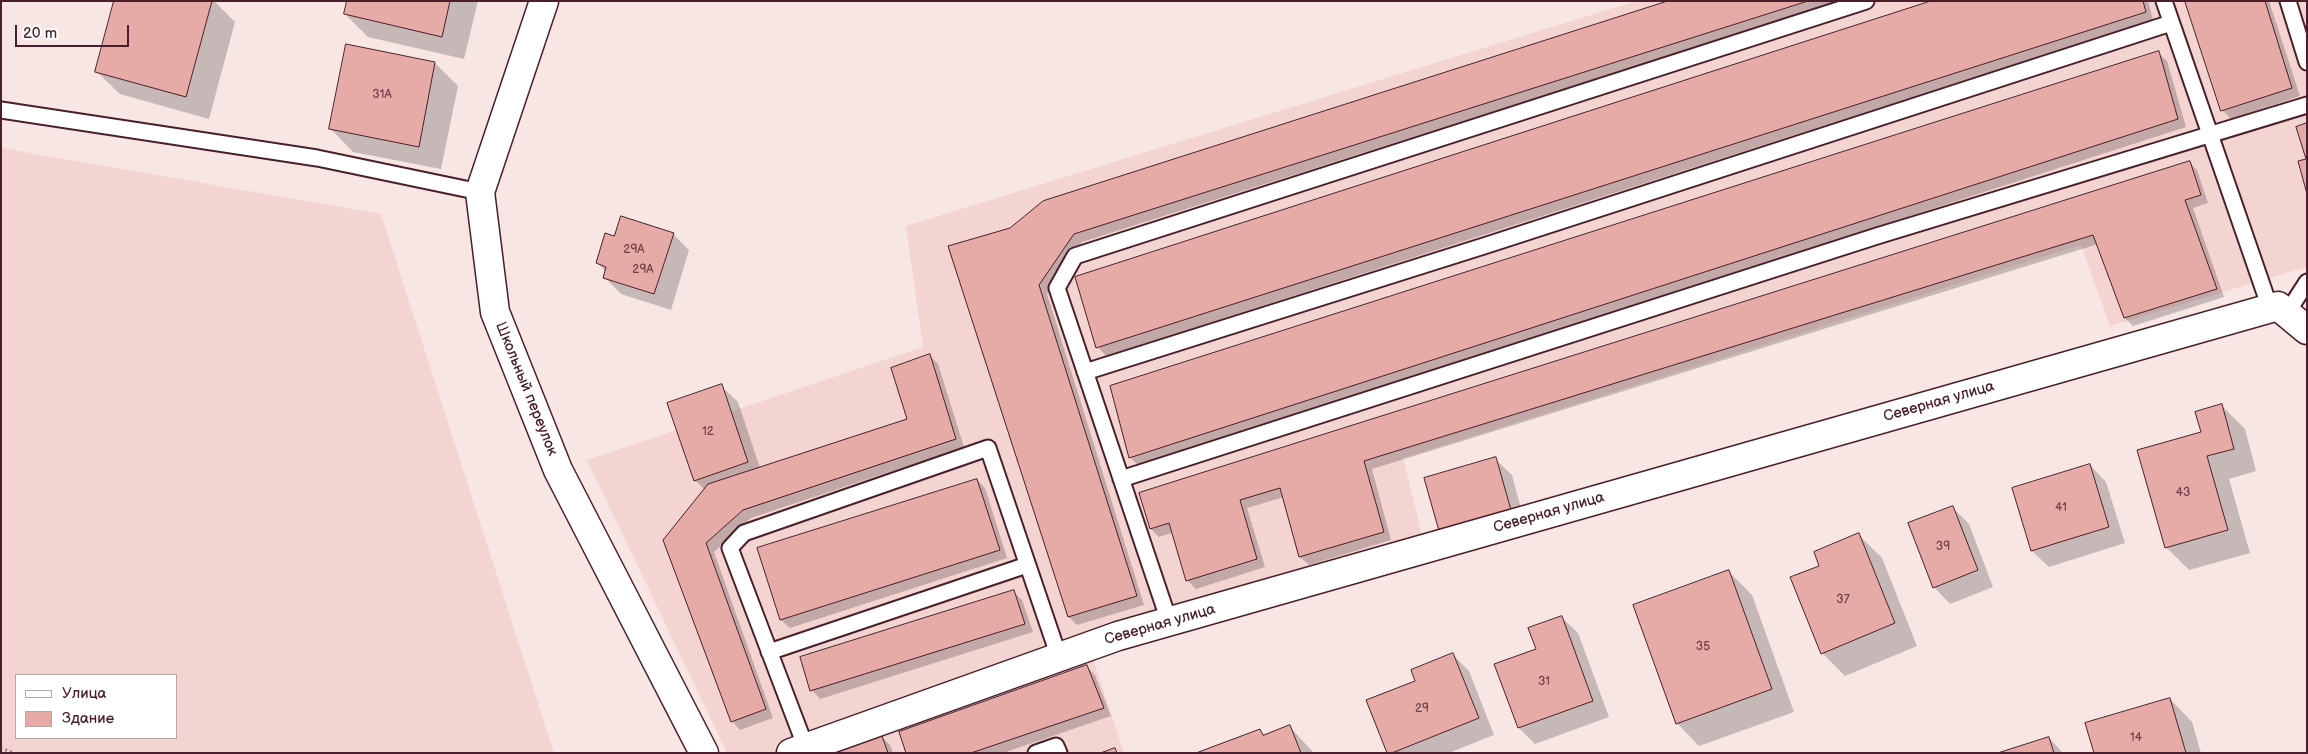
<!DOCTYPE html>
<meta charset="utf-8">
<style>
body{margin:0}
#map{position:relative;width:2308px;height:754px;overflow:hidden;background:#f8e6e4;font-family:"Balsamiq Sans",sans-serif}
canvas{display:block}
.frame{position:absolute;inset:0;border:2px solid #4a1f2b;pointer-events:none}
.legend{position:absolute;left:15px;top:674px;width:162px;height:65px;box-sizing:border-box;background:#fff;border:1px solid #b7a5aa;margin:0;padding:6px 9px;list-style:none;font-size:15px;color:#4a1f2b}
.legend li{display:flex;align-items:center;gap:10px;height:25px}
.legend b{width:25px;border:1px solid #b7a5aa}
.scale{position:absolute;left:15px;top:25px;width:114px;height:22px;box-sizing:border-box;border:2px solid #4a1f2b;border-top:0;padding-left:6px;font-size:15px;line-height:18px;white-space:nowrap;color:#4a1f2b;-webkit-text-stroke:4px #fff;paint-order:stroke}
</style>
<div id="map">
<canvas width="2308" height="754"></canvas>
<div class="frame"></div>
<ul class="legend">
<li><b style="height:6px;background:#fff"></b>Улица</li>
<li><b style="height:14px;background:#e6aba6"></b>Здание</li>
</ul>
<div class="scale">20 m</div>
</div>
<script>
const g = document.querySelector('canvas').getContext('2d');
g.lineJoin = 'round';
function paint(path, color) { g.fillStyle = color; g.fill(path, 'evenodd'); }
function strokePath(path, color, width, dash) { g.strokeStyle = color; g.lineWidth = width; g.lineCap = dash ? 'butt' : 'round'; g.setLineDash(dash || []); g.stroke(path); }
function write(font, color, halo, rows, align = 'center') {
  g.font = font + ' "Balsamiq Sans",sans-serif'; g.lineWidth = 4; g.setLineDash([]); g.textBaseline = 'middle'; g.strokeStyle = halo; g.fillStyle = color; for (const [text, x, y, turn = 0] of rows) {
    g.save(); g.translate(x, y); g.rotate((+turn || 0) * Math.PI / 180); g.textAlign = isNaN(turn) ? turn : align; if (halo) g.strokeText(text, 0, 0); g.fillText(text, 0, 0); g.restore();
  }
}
paint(new Path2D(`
 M1636 1H2307V267L2110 326 2081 245 1403 458 1423 539 1086 637 1124 753H727L587 460 923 347 906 226Z
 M1 148 381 214 554 753H1ZM16 675H176V738H16Z`), '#f3d4d1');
paint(new Path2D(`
 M115 1H214L235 22 209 119 120 94 97 72Z
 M348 1H478L464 59 368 37 345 14Z
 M1673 1H1841L1082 242 1047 294 1144 605 1077 625 1069 617 1011 229Z
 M1935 1H2148L2153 20 1106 356 1098 347Z
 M2186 1H2269L2300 96 2231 119 2223 111Z
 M2158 53 2167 61 2186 127 1138 465 1130 457Z
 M435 63 458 86 441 169 353 152 331 129Z
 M2189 162 2197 170 2208 203 2193 208 2224 297 2133 326 2125 318 2098 244 1372 469 1391 540 1309 565 1300 557 1284 497 1247 508 1265 567 1196 589 1187 580 1172 533 1159 537 1151 529Z
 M673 234 689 250 671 310 621 294 604 277 606 272 598 263 615 238Z
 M930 356 938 364 964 447 751 518 714 552 773 718 740 730 732 721 665 540 705 490 695 480 721 386 738 402 760 468 909 420Z
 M2222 406 2245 429 2256 471 2229 479 2250 553 2189 570 2166 547 2202 433Z
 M1495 459 1512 475 1526 527 1441 530Z
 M2090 465 2106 482 2125 543 2049 567 2032 551 2013 489Z
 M977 480 985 488 1007 558 790 628 781 620 758 549Z
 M1952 507 1969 524 1993 587 1950 604 1934 587Z
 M1859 535 1882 558 1917 646 1845 676 1822 653 1821 566Z
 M1729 572 1752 595 1794 712 1699 746 1677 723Z
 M1014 592 1022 600 1033 632 820 699 812 690Z
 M1561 617 1578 633 1609 717 1535 744 1519 728 1496 665 1538 650Z
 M1453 655 1469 671 1494 735 1449 753H1389L1417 682Z
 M1087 667 1095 675 1111 716 1003 753H907Z
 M2170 699 2192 722 2201 753H2095Z
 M1290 727 1314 753H1200L1260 730 1265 736Z
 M882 737 890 745 893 753H837Z
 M2049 738 2063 753H2002Z`), '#0003');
const building = new Path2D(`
 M114 1H212L186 97 95 72Z
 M347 1H450L442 37 344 14Z
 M1668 1H1808L1074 234 1039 285 1137 596 1068 617 948 246 1010 228 1043 201Z
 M1931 1H2143L2146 12 1096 348 1075 277Z
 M2185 1H2265L2292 88 2221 111Z
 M346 44 435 62 419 147 329 129Z
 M2159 51 2178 119 1129 458 1110 386Z
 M2307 123V194L2298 161 2306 159 2296 127Z
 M2190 161 2201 195 2185 200 2217 289 2124 318 2093 235 1364 461 1384 532 1299 557 1280 488 1240 500 1257 559 1186 581 1169 523 1150 529 1139 493Z
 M621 216 674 233 654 294 603 278 606 267 596 263 605 233 614 236Z
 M930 354 956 439 743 510 706 543 766 709 731 722 663 540 708 484 907 419 891 368Z
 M722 384 748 462 694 481 667 403Z
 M2222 404 2234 449 2207 456 2228 530 2165 548 2137 450 2201 432 2195 412Z
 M1496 457 1511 510 1439 531 1424 478Z
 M2090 464 2109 527 2031 551 2012 488Z
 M977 479 1000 550 780 620 757 548Z
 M1953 506 1978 570 1933 588 1908 523Z
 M1859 533 1895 623 1821 654 1790 577 1819 566 1814 552Z
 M1729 570 1772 689 1676 724 1633 605Z
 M1014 590 1025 624 810 691 800 657Z
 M1562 616 1593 701 1518 728 1494 664 1536 649 1528 628Z
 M1453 653 1479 718 1392 753H1387L1366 700 1415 681 1411 670Z
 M1087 665 1104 708 971 753H906L899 732Z
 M2170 698 2186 753H2094L2085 723Z
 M1290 725 1301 753H1196L1260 729 1263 735Z
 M882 736 888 753H833Z
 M2049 737 2054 753H1998Z
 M1115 748 1117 753H1101Z`);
paint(building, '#e6aba6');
strokePath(building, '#4a1f2b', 1);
const lane = new Path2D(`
 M2164 1 2270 308
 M2288 1 2307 62
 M1 110 317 158 480 192
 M2287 313 2307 282
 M1085 372 1487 245 2171 23
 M1121 479 1877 236 2307 105
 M1169 621 1057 288 1075 256 1866 1
 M769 652 1027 565
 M806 748 730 548 744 533 988 448 1059 657
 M1036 753 1056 746 1059 753`);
const street = new Path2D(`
 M544 1 480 192 495 312 558 470 704 753
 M791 753 1118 636 2278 306 2307 330`);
strokePath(lane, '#4a1f2b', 19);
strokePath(street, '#4a1f2b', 31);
strokePath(new Path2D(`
 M1 748 14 753`), '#4a1f2b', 3, [1, 4]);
strokePath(lane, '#fff', 15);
strokePath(street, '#fff', 28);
write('12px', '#71424a', null, [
 ["31А",382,95],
 ["29А",634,250],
 ["29А",643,270],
 ["12",708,432],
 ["43",2183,493],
 ["41",2061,508],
 ["39",1943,547],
 ["37",1843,600],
 ["35",1703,647],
 ["31",1544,682],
 ["29",1422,709],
 ["14",2136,738]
]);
write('15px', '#4a1f2b', '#fff', [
 ["Школьный переулок",526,389,68],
 ["Северная улица",1939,402,-16],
 ["Северная улица",1549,513,-16],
 ["Северная улица",1160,625,-16]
]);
</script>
